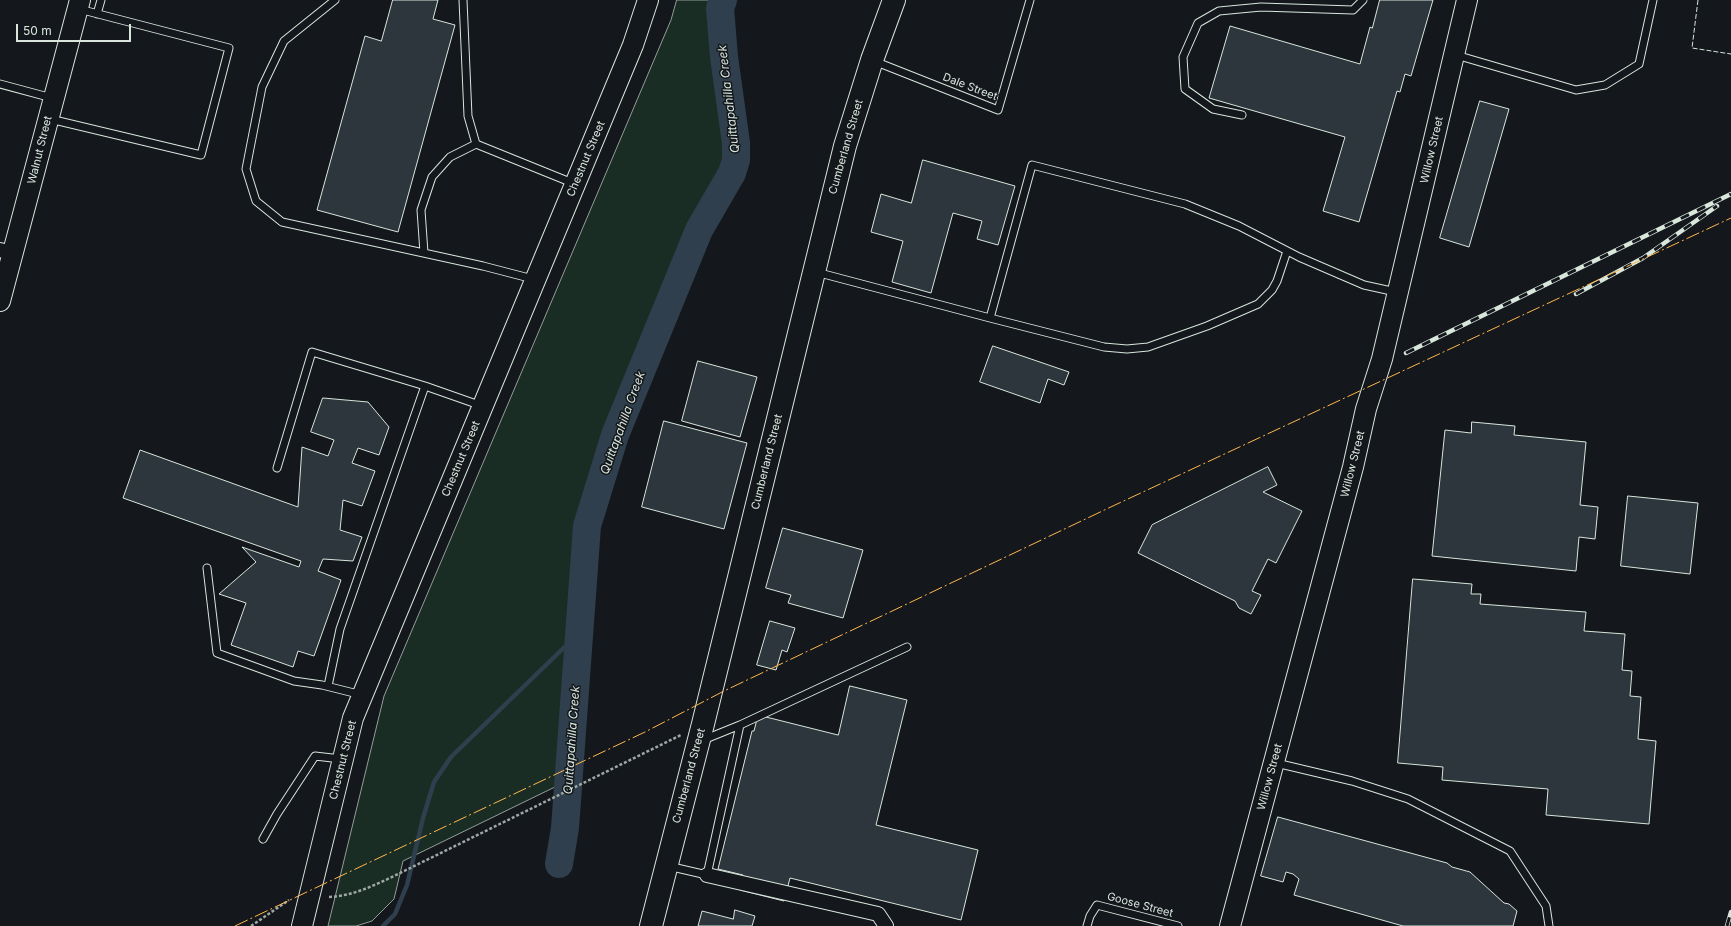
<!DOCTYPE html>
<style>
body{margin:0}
#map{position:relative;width:1731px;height:926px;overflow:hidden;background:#14181c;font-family:Inter,sans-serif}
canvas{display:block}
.scale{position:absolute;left:16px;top:24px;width:115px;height:18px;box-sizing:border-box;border:2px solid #d8e6dc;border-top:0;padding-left:5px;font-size:12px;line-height:14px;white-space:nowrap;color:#d8e6dc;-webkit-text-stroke:3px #14181c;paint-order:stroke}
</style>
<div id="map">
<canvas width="1731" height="926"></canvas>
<div class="scale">50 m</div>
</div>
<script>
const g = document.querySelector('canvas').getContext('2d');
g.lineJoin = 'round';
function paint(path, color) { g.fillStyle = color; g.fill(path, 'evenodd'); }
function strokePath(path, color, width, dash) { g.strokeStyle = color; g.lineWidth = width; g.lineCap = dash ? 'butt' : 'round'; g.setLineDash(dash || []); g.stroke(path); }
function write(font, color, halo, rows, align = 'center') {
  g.font = font + ' Inter,sans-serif'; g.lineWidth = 3; g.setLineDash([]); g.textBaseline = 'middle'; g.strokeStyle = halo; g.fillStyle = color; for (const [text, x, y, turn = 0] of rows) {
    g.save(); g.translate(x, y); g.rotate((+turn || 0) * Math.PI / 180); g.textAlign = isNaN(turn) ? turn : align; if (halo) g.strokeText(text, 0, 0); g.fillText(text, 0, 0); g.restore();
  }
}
const green = new Path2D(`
 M677 0H713L710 7 728 150 726 167 690 227 604 440 580 524 559 785 403 861 394 899 372 921 356 926H328L384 696 671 20Z`);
paint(green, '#1a2d24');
strokePath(green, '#939e99', 1);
strokePath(new Path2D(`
 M383 926 395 914 407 885 423 818 434 782 451 757 578 634`), '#2f3f4d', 4.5);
strokePath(new Path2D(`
 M559 864 565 828 587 526 615 435 699 230 732 173 736 160V143L724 57 720 8 723 0`), '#2f3f4d', 28);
const building = new Path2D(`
 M393 0H438L433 19 455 25 398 232 317 210 365 36 381 41Z
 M1380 0H1433L1411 76 1405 74 1400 92 1397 91 1359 222 1323 211 1345 137 1209 98 1230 26 1360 64 1370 27 1372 28Z
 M1480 101 1509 109 1469 247 1440 238Z
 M923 160 1015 186 998 245 977 239 982 221 953 213 931 293 892 282 903 241 871 232 881 194 911 203Z
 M993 346 1069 372 1064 385 1048 379 1040 403 980 382Z
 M698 361 757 377 740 437 682 421Z
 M323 398 368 402 389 427 379 455 358 448 352 463 375 471 362 506 343 500 340 530 362 537 353 561 323 559 318 571 341 580 314 656 298 651 293 667 231 645 246 603 219 594 256 562 242 547 299 567 301 561 123 498 140 450 298 507 302 447 328 456 334 440 311 432Z
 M664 421 747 443 724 529 642 507Z
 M1472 422 1515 426 1514 435 1586 442 1580 505 1598 507 1595 539 1579 537 1576 571 1432 556 1445 430 1471 433Z
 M1268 467 1277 485 1263 492 1302 511 1276 563 1268 559 1252 591 1261 595 1251 614 1239 608 1235 601 1138 553 1152 525Z
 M1628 496 1698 503 1690 574 1621 566Z
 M783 528 863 550 843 618 788 603 791 595 766 588Z
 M1413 579 1472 584 1471 594H1481L1480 604 1586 612 1584 631 1625 634 1622 670 1632 671 1630 696 1641 697 1638 739 1656 741 1649 824 1546 815 1548 789 1442 780 1443 767 1398 763Z
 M770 621 795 628 787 652 782 650 776 670 757 665Z
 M850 686 907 700 876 825 978 850 961 920 790 878 784 901 740 890 743 875 718 869 752 731H754L758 715 838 735Z
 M1278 817 1447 863 1452 867 1470 872 1504 903 1509 904 1517 911 1513 926H1403L1294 895 1299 879 1293 874 1286 872 1283 882 1261 876Z
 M735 910 755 916 752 926H698L702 911 733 919Z`);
paint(building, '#2c363c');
strokePath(building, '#d8e6dc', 1);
const lane = new Path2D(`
 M335 0 284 41 262 87 246 169 256 201 282 222 483 266 533 279
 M463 0 468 116 476 144 575 184
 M97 14 101 0
 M1456 55 1576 90 1605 85 1639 64 1653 0
 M874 61 998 110 1030 0
 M0 84 52 98
 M1242 115 1213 109 1185 89 1183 57 1198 23 1219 11 1261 7 1353 10 1363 0
 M50 119 201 155 229 48 79 9
 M424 253 421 210 432 177 450 157 476 144
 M816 272 990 318 1032 165 1185 204 1239 226 1299 257 1364 285 1396 292
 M990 318 1104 347 1127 349 1148 347 1207 326 1258 304 1272 290 1277 281 1287 251
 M277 468 312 352 425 386
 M207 568 217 653 294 681 322 685 362 695
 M328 686 340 629 425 386 482 406
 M740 725 907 647
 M1276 763 1352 781 1408 799 1510 851 1546 906 1549 926
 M263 839 277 814 315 756 341 759
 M668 866 707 875 740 725 703 740
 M1087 926 1090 916 1097 905 1178 926`);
const street = new Path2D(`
 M0 250 12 253
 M707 875 878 914 886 926`);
const secondary = new Path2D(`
 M0 301 80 0
 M302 926 353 718 633 45 648 0
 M1230 926 1353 467 1366 409 1382 359 1467 0`);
const highway = new Path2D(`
 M651 926 703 724 845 146 872 60 894 0`);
strokePath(lane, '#d8e6dc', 9);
strokePath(street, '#d8e6dc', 16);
strokePath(secondary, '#d8e6dc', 22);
strokePath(highway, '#d8e6dc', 24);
strokePath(new Path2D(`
 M329 897C352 896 373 886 394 876L681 735
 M251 926 289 900`), '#9da8a2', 2.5, [3, 2]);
strokePath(lane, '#14181c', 7);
strokePath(street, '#14181c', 14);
strokePath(secondary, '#14181c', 20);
strokePath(highway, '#14181c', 22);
const rail = new Path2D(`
 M1576 294 1643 258 1717 206
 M1406 353 1731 194
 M1727 926 1731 912`);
strokePath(rail, '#d8e6dc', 4.5);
strokePath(rail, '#14181c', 3, [9]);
strokePath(new Path2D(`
 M1698 0 1692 48 1731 54`), '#d8e6dc', 1, [5, 2]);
strokePath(new Path2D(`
 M235 926 645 732 724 691 1115 505 1731 218`), '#ffb74d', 1, [14, 3, 2, 3]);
write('11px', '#d8e6dc', '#14181c', [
 ["Dale Street",970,87,21],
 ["Cumberland Street",846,147,-74],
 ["Walnut Street",40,150,-76],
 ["Willow Street",1432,150,-77],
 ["Chestnut Street",586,159,-67],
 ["Chestnut Street",461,459,-67],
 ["Cumberland Street",767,462,-76],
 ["Willow Street",1353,464,-76],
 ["Chestnut Street",343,760,-76],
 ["Cumberland Street",689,776,-75],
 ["Willow Street",1270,777,-75],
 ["Goose Street",1140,905,15]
]);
write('italic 12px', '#d8e6dc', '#14181c', [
 ["Quittapahilla Creek",729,99,-97],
 ["Quittapahilla Creek",623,423,-70],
 ["Quittapahilla Creek",572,740,-86]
]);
</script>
